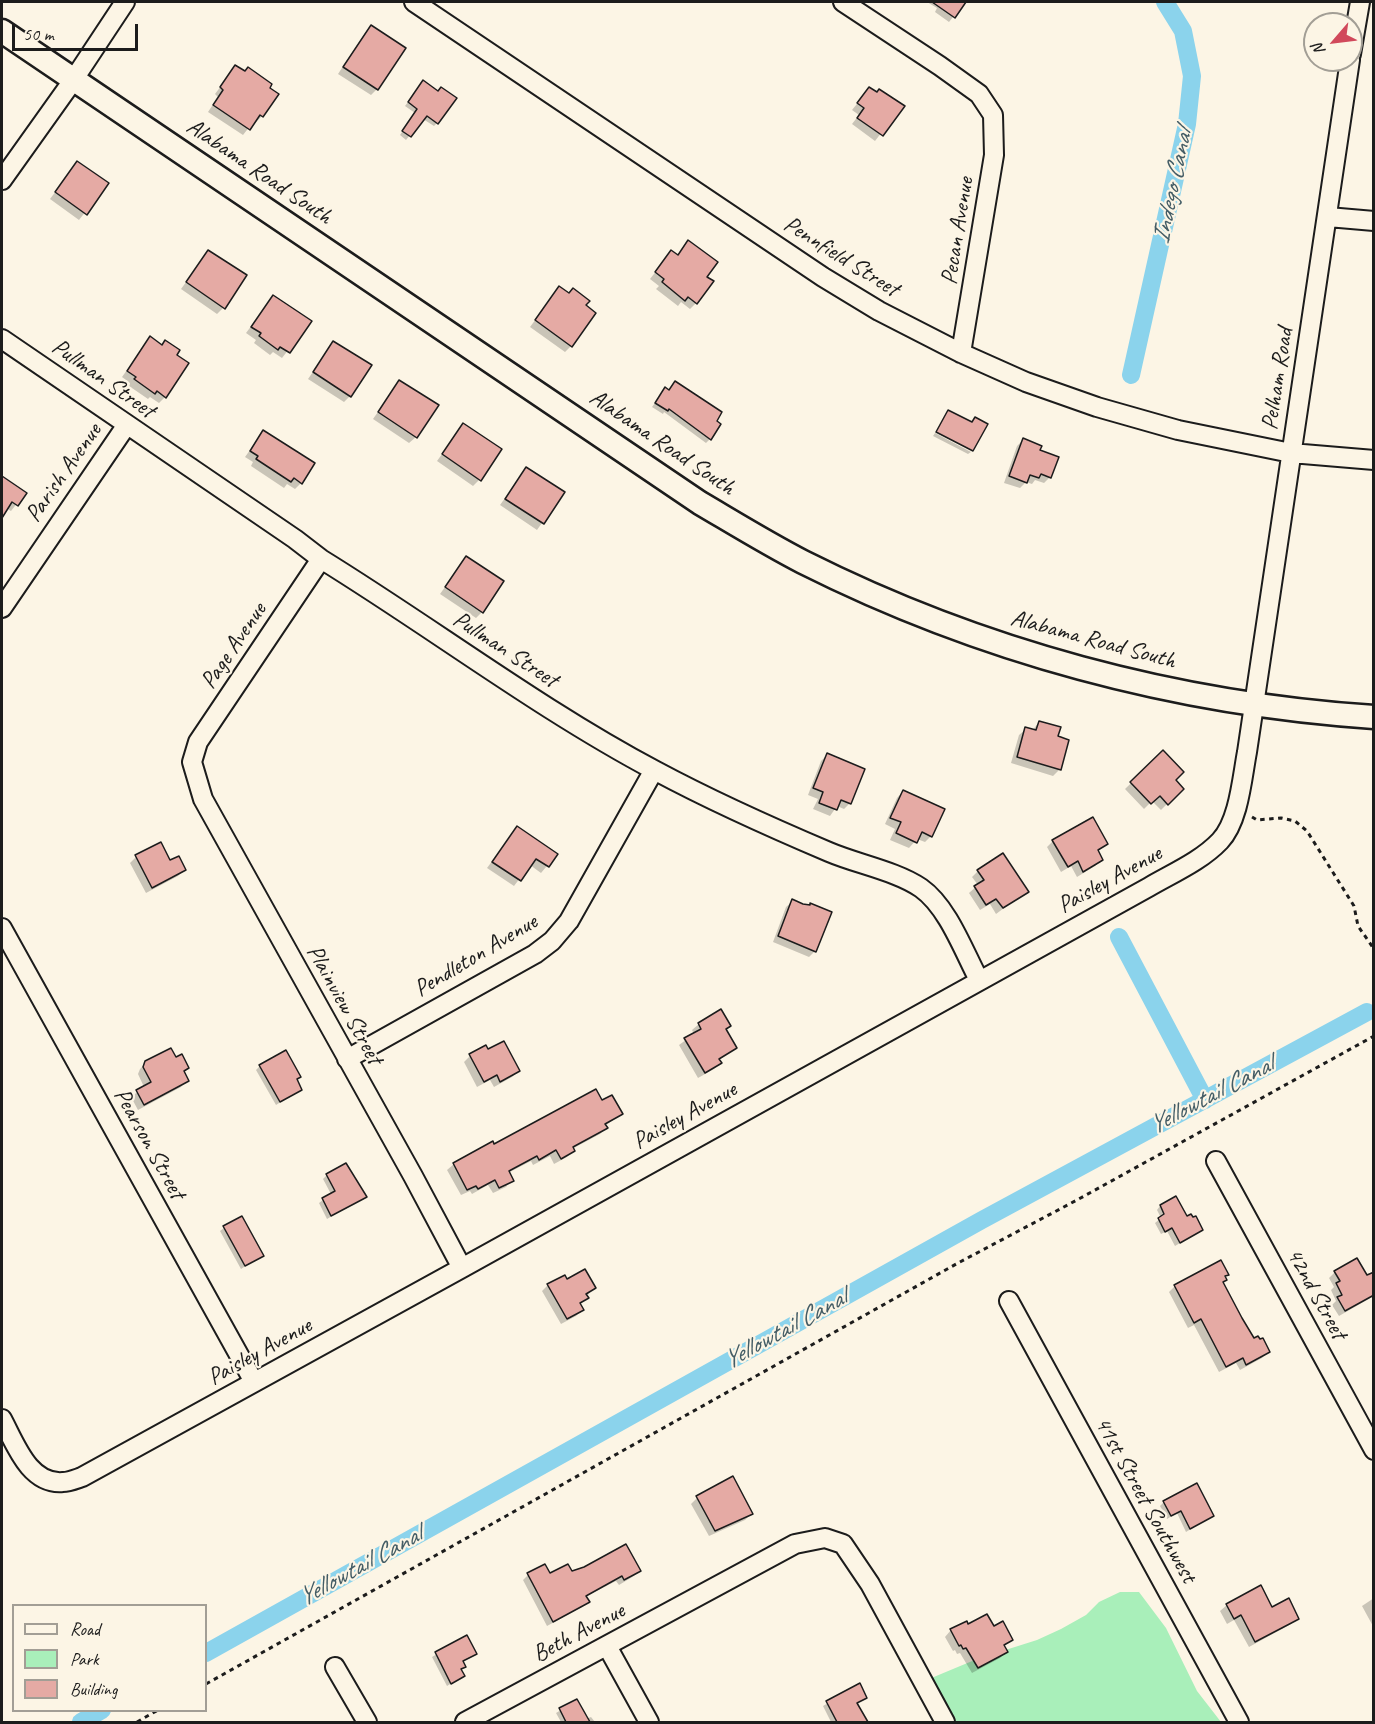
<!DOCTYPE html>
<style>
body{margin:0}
#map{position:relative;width:1375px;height:1724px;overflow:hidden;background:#fcf5e5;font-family:Caveat,sans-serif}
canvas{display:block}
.frame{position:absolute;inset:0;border:3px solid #1c1c1c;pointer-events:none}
.legend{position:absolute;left:12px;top:1604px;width:195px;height:108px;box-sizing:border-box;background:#fcf5e5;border:2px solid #a29e95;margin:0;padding:8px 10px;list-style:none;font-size:18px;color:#1c1c1c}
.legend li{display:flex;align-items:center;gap:12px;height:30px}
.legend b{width:30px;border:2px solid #a29e95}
.north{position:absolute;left:1303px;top:12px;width:60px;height:60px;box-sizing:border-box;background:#fcf5e5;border:2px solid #a29e95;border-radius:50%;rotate:242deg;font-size:16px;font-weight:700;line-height:24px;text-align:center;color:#1c1c1c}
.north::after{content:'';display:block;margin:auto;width:21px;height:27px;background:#d1495b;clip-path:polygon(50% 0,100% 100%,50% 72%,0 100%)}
.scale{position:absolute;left:12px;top:24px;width:126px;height:27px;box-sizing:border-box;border:3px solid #1c1c1c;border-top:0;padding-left:8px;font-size:18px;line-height:21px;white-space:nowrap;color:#1c1c1c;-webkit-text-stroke:4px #fcf5e5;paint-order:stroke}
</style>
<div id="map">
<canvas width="1375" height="1724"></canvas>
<div class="frame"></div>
<ul class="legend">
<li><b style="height:8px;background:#fcf5e5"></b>Road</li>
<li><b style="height:16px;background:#a9efba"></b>Park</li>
<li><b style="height:16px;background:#e5aaa4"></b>Building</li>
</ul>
<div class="north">N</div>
<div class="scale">50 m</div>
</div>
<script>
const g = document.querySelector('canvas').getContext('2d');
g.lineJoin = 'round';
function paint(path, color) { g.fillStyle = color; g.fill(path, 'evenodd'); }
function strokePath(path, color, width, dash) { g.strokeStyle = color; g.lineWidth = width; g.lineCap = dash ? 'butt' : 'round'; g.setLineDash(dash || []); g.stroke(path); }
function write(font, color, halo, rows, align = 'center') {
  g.font = font + ' Caveat,sans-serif'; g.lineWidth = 4.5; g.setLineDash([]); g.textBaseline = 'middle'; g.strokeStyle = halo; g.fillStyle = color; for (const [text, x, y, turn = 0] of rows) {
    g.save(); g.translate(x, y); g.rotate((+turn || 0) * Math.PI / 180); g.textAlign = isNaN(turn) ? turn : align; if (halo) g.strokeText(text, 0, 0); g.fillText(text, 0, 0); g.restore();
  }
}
paint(new Path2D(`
 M1120 1592H1139L1166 1628 1197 1691 1221 1722H953L929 1679 977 1659 1037 1640 1061 1629 1086 1615 1099 1602Z`), '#a9efba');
paint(new Path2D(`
 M927 2H965L949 22 935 12 937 8Z
 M371 27 377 89 371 95 338 74 365 33Z
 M236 66 262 116 256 122 254 121 243 135 208 112 218 97 215 94Z
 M420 86 437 123 434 126 423 119 406 140 400 135 415 113 405 106Z
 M869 89 902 106 875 141 852 124 859 115 852 110Z
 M77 163 107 184 79 220 50 199Z
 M689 242 705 277 696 303 690 309 681 302 678 306 656 289 659 286 650 279 671 252 677 256Z
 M208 252 223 308 217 314 181 289Z
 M559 288 571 346 565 352 530 327Z
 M273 297 310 322 282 358 273 352 270 355 254 343 256 340 246 333Z
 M150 338 161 346 165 342 175 356 165 397 159 403 150 397 148 399 129 386 130 383 122 377Z
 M333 343 350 396 344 402 308 379Z
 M399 382 416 437 409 443 373 419Z
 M665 389 715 422 710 439 706 443 664 412 663 414 652 407Z
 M463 425 479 480 473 486 437 461Z
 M263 432 301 483 295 489 287 484 284 488 251 466 253 462 245 457Z
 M935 433 971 452 968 454 933 436Z
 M1023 440 1038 451 1050 477 1044 483 1035 480 1032 484 1026 482 1020 488 1004 483 1017 446Z
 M526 469 563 493 537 530 500 505Z
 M2 478 25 493 11 511 6 508 2 514Z
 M466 558 482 612 476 618 440 594Z
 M1039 722 1057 738 1060 769 1053 776 1011 763 1019 735 1026 729 1032 731Z
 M1163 752 1174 780 1182 789 1161 810 1152 801 1144 809 1125 789Z
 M827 755 850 803 844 809 837 806 830 816 813 809 818 799 808 795 821 761Z
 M903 791 931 836 925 842 917 839 909 848 890 840 895 829 885 824 897 798Z
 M517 828 556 855 541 873 530 865 514 886 487 868Z
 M1053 841 1106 844 1097 852 1102 860 1095 866 1077 877 1071 866 1061 872 1047 847Z
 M136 857 169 862 184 870 178 876 146 893 130 863Z
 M978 871 1027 891 996 914 990 904 980 910 969 893 978 885 972 877Z
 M793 901 815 951 809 957 773 942 786 907Z
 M721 1011 729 1026 725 1030 735 1048 719 1060 720 1063 714 1069 698 1078 679 1045 694 1034 692 1030 699 1024Z
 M470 1056 519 1071 512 1077 494 1087 490 1080 477 1087 464 1062Z
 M176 1060 187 1068 183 1073 187 1080 181 1087 138 1110 131 1097 144 1087 138 1074 140 1069 146 1063Z
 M260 1066 299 1077 296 1080 301 1089 276 1105 256 1070Z
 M602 1102 621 1114 605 1126 606 1128 600 1134 572 1149 573 1151 567 1157 554 1164 550 1156 533 1165 531 1161 508 1173 512 1180 506 1187 493 1193 488 1185 472 1194 470 1191 461 1195 447 1170 454 1164Z
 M327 1175 365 1197 327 1219 319 1203 331 1194 323 1179Z
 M1160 1206 1186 1218 1202 1230 1175 1246 1167 1231 1161 1234 1155 1223 1161 1218 1157 1210Z
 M224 1228 262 1255 241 1269 220 1231Z
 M1335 1272 1367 1277 1374 1273V1296L1339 1316 1332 1305 1336 1301 1331 1290 1334 1287 1329 1278Z
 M1227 1274 1222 1283 1253 1340 1268 1352 1262 1358 1240 1370 1236 1363 1219 1372 1194 1325 1188 1328 1169 1292 1175 1286Z
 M567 1281 594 1288 579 1305 582 1310 576 1316 561 1324 542 1291 548 1285Z
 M697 1498 751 1514 745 1520 709 1536 691 1504Z
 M1164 1502 1212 1516 1186 1532 1177 1513 1167 1519 1160 1506Z
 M639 1571 634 1576 619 1585 616 1581 585 1597 588 1602 582 1607 547 1626 523 1580 528 1575Z
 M1260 1587 1272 1609 1298 1618 1291 1624 1249 1647 1234 1620 1227 1624 1220 1611 1227 1605Z
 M1374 1598V1628L1362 1606Z
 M993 1628 1012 1639 1003 1647 1006 1652 1000 1658 972 1673 960 1653 957 1654 955 1650 953 1651 945 1637 951 1630Z
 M466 1637 475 1654 462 1662 464 1666 460 1670 463 1676 447 1686 432 1657Z
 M859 1685 865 1697 856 1704 865 1721 864 1722H831L823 1706Z
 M576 1701 586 1719 591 1717 595 1722H561L556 1713Z`), '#0003');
strokePath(new Path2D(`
 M1131 375 1187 124 1192 76 1183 31 1165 2
 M1119 937 1205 1100
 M206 1653 982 1220 1367 1012
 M81 1722 102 1710`), '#8bd3ec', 18);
const building = new Path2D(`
 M932 2H966L955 18Z
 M371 25 406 48 378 90 343 67Z
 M235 65 245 71 248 67 272 84 270 88 279 94 263 117 260 115 250 130 213 105 223 90 220 87Z
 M423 80 438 91 441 87 457 98 438 124 427 116 411 137 402 131 417 109 408 102Z
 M869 87 877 92 879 89 905 106 883 136 857 118 864 108 857 103Z
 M77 161 109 183 87 215 55 192Z
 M688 240 718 262 707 277 714 281 697 304 688 297 685 301 662 282 664 279 655 272 671 250 678 255Z
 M208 250 247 275 225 309 186 282Z
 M559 286 569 293 573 288 590 301 586 305 596 313 572 347 535 320Z
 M273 295 312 321 290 353 280 347 278 350 259 336 261 333 251 327Z
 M150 336 162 345 165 340 180 350 177 355 189 363 166 398 157 391 155 394 134 379 136 377 127 371Z
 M333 341 372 365 351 397 313 372Z
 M399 380 439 405 417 438 378 412Z
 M675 381 722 412 717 421 721 424 711 440 669 409 668 411 655 403 665 387 669 390Z
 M948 410 972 422 975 417 988 424 973 451 936 432Z
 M463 423 502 449 481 481 442 454Z
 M263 430 315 463 302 484 294 478 291 482 256 459 258 456 250 451Z
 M1023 438 1042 446 1040 450 1059 457 1051 478 1041 474 1039 478 1030 475 1027 483 1009 476Z
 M526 467 565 492 544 524 505 499Z
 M2 476 27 493 18 506 12 502 2 518Z
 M466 556 504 581 483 613 445 587Z
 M1039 721 1061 727 1058 736 1069 740 1061 770 1017 757 1025 727 1036 730Z
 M1163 750 1184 772 1176 780 1184 789 1168 805 1160 796 1151 804 1130 782Z
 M827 753 865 769 851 804 841 800 837 810 819 803 823 792 813 788Z
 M903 790 945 809 932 837 922 832 917 843 896 833 901 822 890 818Z
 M1093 817 1108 844 1098 850 1103 860 1083 872 1078 861 1068 867 1052 840Z
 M517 826 558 854 549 867 536 859 521 881 492 862Z
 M161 842 170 860 179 856 186 870 152 888 135 855Z
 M1003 853 1029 892 1003 908 996 899 986 905 974 886 984 880 977 870Z
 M792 899 803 904 810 905V903L832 912 816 952 778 936Z
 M721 1009 731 1026 726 1029 737 1048 719 1059 722 1063 705 1073 684 1038 701 1029 698 1023Z
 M504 1041 520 1071 500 1082 497 1075 484 1082 469 1054 486 1045 488 1049Z
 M171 1048 176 1057 182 1054 189 1068 184 1071 189 1081 144 1105 136 1090 151 1082 143 1067 145 1061Z
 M286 1050 301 1077 297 1079 302 1090 280 1102 259 1065Z
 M596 1089 602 1100 612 1095 623 1114 605 1124 608 1128 573 1147 575 1151 561 1159 556 1150 539 1160 537 1156 509 1171 514 1181 499 1188 495 1180 478 1189 476 1186 467 1190 453 1163 493 1141 494 1144Z
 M346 1163 367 1197 331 1216 322 1198 335 1191 326 1174Z
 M1176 1196 1187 1216 1191 1214 1193 1217 1196 1216 1203 1230 1180 1243 1172 1228 1165 1232 1158 1218 1164 1214 1160 1205Z
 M242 1216 264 1256 245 1266 223 1226Z
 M1357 1258 1367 1275 1374 1272V1295L1345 1311 1337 1297 1342 1295 1336 1283 1340 1281 1334 1271Z
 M1221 1260 1229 1275 1225 1276 1227 1280 1223 1282 1242 1318 1254 1338 1258 1336 1260 1339 1263 1338 1270 1352 1246 1365 1243 1358 1226 1367 1201 1319 1194 1323 1174 1285Z
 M585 1269 596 1288 586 1294 589 1298 580 1303 584 1310 567 1319 547 1284 565 1275 567 1279Z
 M733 1476 753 1514 715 1531 696 1496Z
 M1197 1483 1214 1516 1190 1529 1181 1511 1171 1516 1163 1501Z
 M626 1544 641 1571 624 1580 622 1576 586 1596 590 1602 553 1622 527 1573 545 1564 550 1573 568 1564 572 1571 584 1567Z
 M1261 1585 1272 1607 1289 1598 1299 1619 1255 1642 1241 1615 1234 1619 1226 1604Z
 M987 1614 994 1626 1003 1621 1013 1640 1004 1645 1008 1652 978 1668 966 1648 963 1649 961 1645 959 1646 950 1629 967 1621 968 1624Z
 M467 1635 477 1654 463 1661 466 1667 461 1669 465 1676 451 1684 435 1652Z
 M860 1683 867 1698 857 1703 868 1722H837L826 1701Z
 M577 1699 590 1722H566L559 1708Z`);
paint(building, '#e5aaa4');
strokePath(building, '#1c1c1c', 1.5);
const minor = new Path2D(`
 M414 2 823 277 879 311 961 353 1026 382 1097 407 1178 430 1291 453 1374 460
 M843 2 940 66 979 94 993 115 994 155 961 353
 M1351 54 1360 2
 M2 180 74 79 125 2
 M1328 217 1374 221
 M2 339 295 539 321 559C433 628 539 709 656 771 712 801 770 827 829 852 857 864 896 871 921 888 948 907 964 952 979 980
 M321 559 198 742 192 762 203 799 413 1176 462 1268
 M2 608 126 426
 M2 928 254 1382
 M347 1059 535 954 552 941 569 921 654 770
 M1216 1161 1374 1450
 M1009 1301 1239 1722
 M2 1419C15 1443 29 1485 63 1482 69 1482 76 1479 82 1477L462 1268 1149 887C1173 873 1201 861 1220 841 1239 821 1242 778 1247 752L1350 60
 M607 1646 649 1722
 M335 1667 367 1722
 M465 1722 795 1544 825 1538 843 1544 870 1584 945 1722`);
const tertiary = new Path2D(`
 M2 31 700 503C734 523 768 544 803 562 980 651 1176 704 1374 717`);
strokePath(minor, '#1c1c1c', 22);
strokePath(tertiary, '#1c1c1c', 27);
strokePath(new Path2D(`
 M1252 817 1257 820 1281 818 1295 821 1307 831 1354 906 1358 926 1374 949
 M206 1684 958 1263 1077 1200 1374 1036
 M137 1722 158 1710`), '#1c1c1c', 3, [4.5, 4.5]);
strokePath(minor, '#fcf5e5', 18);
strokePath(tertiary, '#fcf5e5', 22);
write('24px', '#1c1c1c', '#fcf5e5', [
 ["Alabama Road South",259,172,34],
 ["Pecan Avenue",958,231,-81],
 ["Pennfield Street",841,257,32],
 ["Pullman Street",103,379,35],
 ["Pelham Road",1278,379,-81],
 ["Alabama Road South",662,443,34],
 ["Parish Avenue",64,473,-55],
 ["Alabama Road South",1093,640,15],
 ["Page Avenue",234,646,-56],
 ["Pullman Street",505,650,33],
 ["Paisley Avenue",1110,880,-29],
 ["Pendleton Avenue",476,956,-31],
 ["Plainview Street",344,1005,61],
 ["Paisley Avenue",685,1116,-29],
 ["Pearson Street",149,1144,61],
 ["42nd Street",1316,1294,61],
 ["Paisley Avenue",260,1352,-29],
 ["41st Street Southwest",1145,1500,61],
 ["Beth Avenue",579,1633,-28]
]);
write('italic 26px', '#435c65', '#fcf5e5', [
 ["Indego Canal",1173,187,-78],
 ["Yellowtail Canal",1211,1096,-28],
 ["Yellowtail Canal",785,1330,-29],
 ["Yellowtail Canal",360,1567,-29]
]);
</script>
